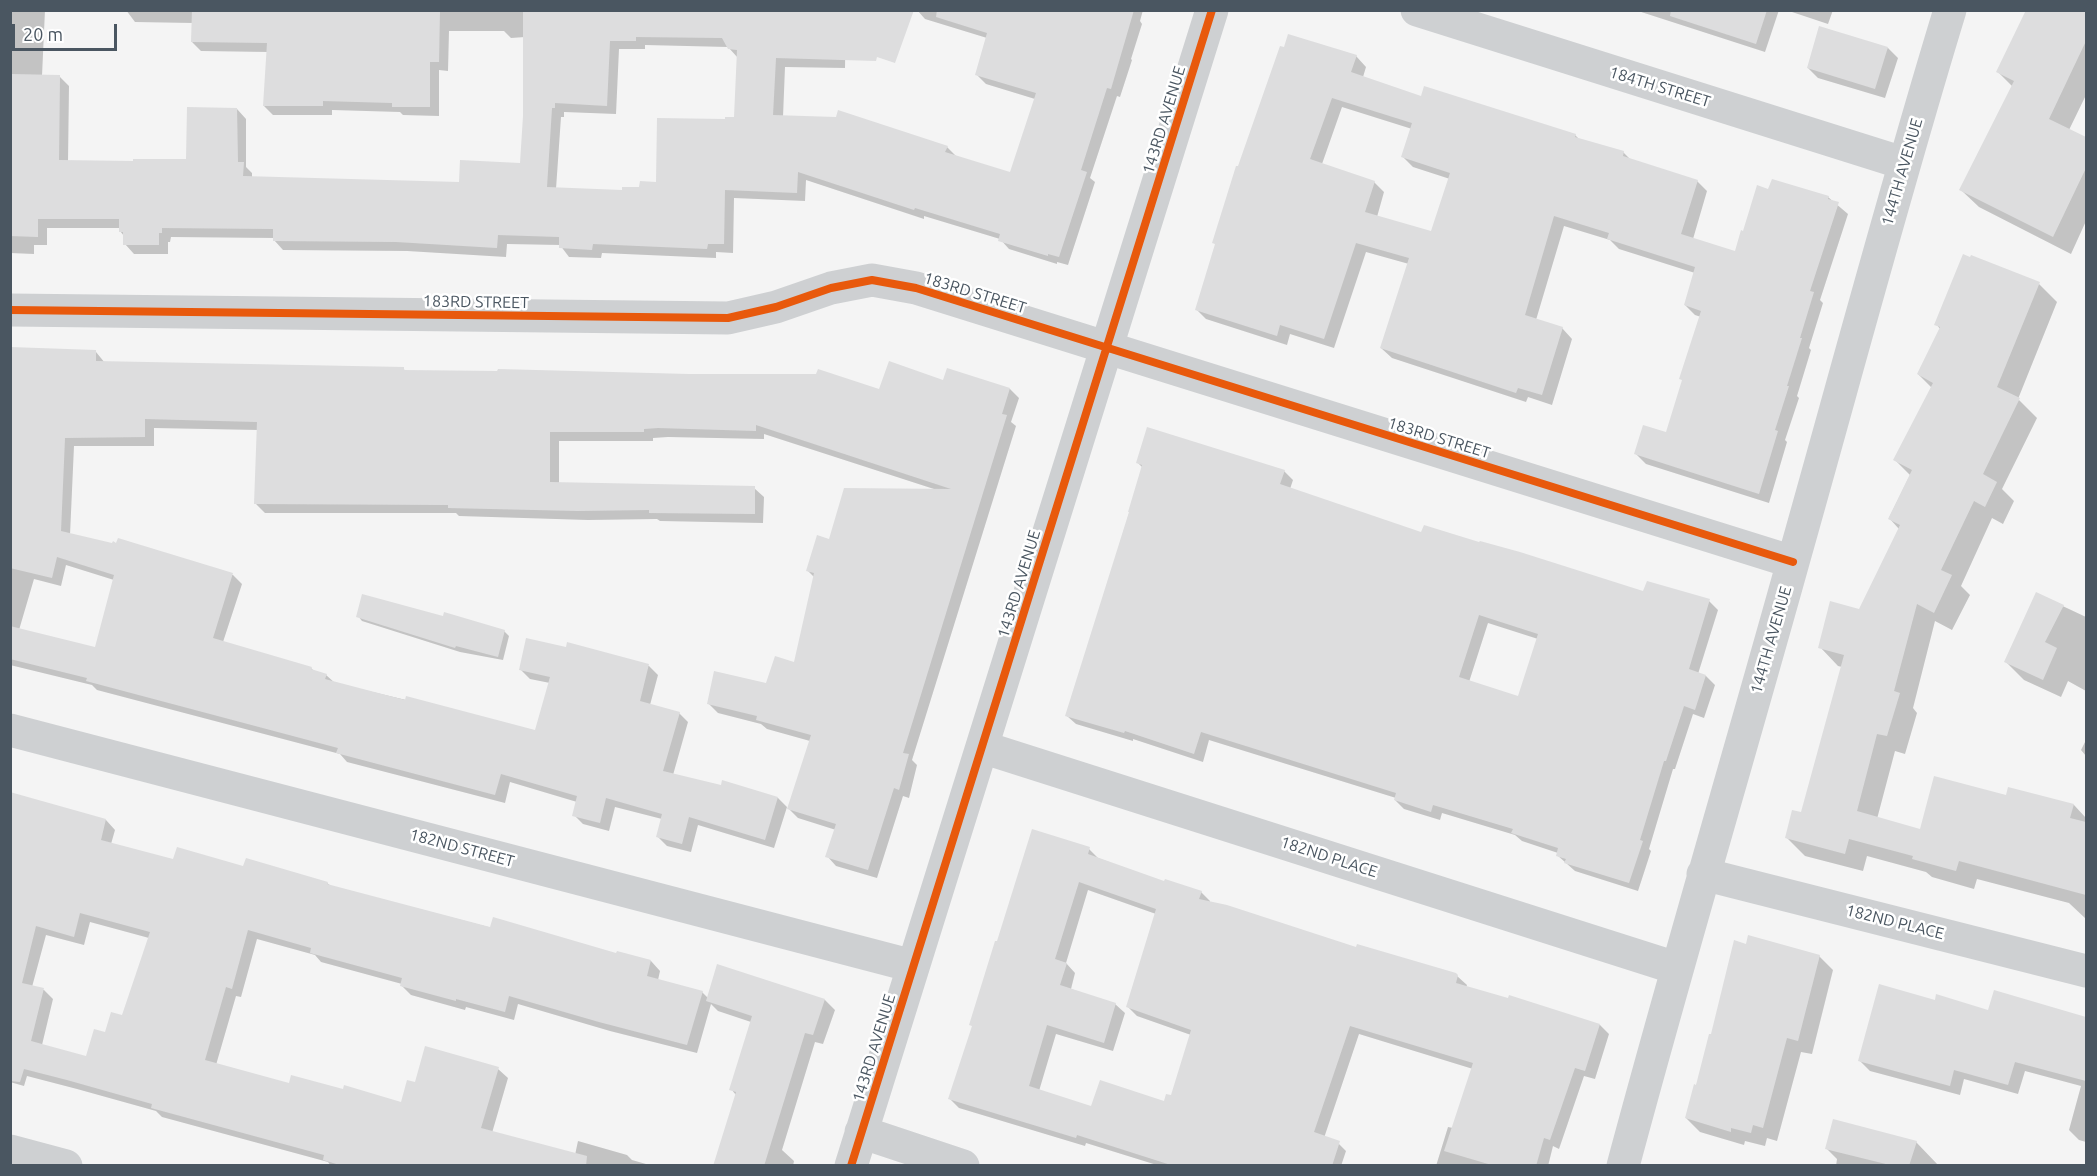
<!DOCTYPE html>
<style>
body{margin:0}
#map{position:relative;width:2097px;height:1176px;overflow:hidden;background:#f4f4f4;font-family:Ubuntu,sans-serif}
canvas{display:block}
.frame{position:absolute;inset:0;border:12px solid #4a5661;pointer-events:none}
.scale{position:absolute;left:12px;top:24px;width:105px;height:27px;box-sizing:border-box;border:3px solid #4a5661;border-top:0;padding-left:8px;font-size:18px;line-height:21px;white-space:nowrap;color:#4a5661;-webkit-text-stroke:4px #fff;paint-order:stroke}
</style>
<div id="map">
<canvas width="2097" height="1176"></canvas>
<div class="frame"></div>
<div class="scale">20 m</div>
</div>
<script>
const g = document.querySelector('canvas').getContext('2d');
g.lineJoin = 'round';
function paint(path, color) { g.fillStyle = color; g.fill(path, 'evenodd'); }
function strokePath(path, color, width, dash) { g.strokeStyle = color; g.lineWidth = width; g.lineCap = dash ? 'butt' : 'round'; g.setLineDash(dash || []); g.stroke(path); }
function write(font, color, halo, rows, align = 'center') {
  g.font = font + ' Ubuntu,sans-serif'; g.lineWidth = 5; g.setLineDash([]); g.textBaseline = 'middle'; g.strokeStyle = halo; g.fillStyle = color; for (const [text, x, y, turn = 0] of rows) {
    g.save(); g.translate(x, y); g.rotate((+turn || 0) * Math.PI / 180); g.textAlign = isNaN(turn) ? turn : align; if (halo) g.strokeText(text, 0, 0); g.fillText(text, 0, 0); g.restore();
  }
}
paint(new Path2D(`
 M10 10H45L42 76 60 77 69 86 68 162 188 161 237 109 246 119V167L252 173V178L460 184 521 164 525 116V37L511 38 504 31H449L448 71 439 70V116L403 115 400 112 332 110V115H273L264 106 268 52 201 51 192 42 193 23 135 22 126 10H846L845 68 785 67 783 117 947 147 956 156 1011 174 1035 99 986 84 977 75 987 38 925 19 917 10H1143L1140 21 1142 24 1131 59 1132 60 1120 97 1117 96 1090 178 1095 182 1068 265 1057 262V264L1009 249 1000 239 924 216V219L806 180 805 201 734 198 733 253 716 252V258L602 253 601 258 569 257 560 245 507 244 506 257 407 251 283 250 274 240V238L171 237 170 242H168V254H134L125 244 124 236 120 231V228H47V245H34V254L10 253ZM645 45 728 47 738 58 736 118 726 121 657 183 623 191 556 189 561 117H564V112L616 114 619 49H645Z
 M1635 10H1779L1765 52Z
 M1786 10H1833L1828 24Z
 M2028 10H2086V95L2069 130 2086 139V221L2071 254 1979 207 1961 190 2013 87 1998 72Z
 M1888 48 1898 58 1885 98 1818 78 1808 68Z
 M1356 56 1366 67 1363 77 1422 98 1575 135 1579 139 1623 152 1632 161 1697 181 1707 191 1693 239 1736 253 1769 190 1828 197 1848 214 1820 300 1823 303 1809 348 1811 350 1797 396 1799 398 1785 440 1787 442 1769 503 1646 464 1636 454 1668 434 1701 317 1695 315 1685 305 1695 273 1619 249 1610 240 1564 226 1536 320 1562 328 1572 339 1552 405 1528 397 1526 402 1392 358 1381 348 1409 264 1366 252 1334 348 1290 334 1287 345 1206 319 1196 309ZM1342 107 1412 129 1403 157 1413 167 1450 179 1432 233 1377 217 1384 192 1374 182 1322 164Z
 M2039 284 2057 302 2018 399 2037 418 2002 489 2014 501 2003 524 1992 518 1961 586 1970 595 1952 630 1935 621 1913 708 1917 713 1905 754 1895 751 1877 819 1921 831 2007 797 2074 805 2086 818V919L2069 903 1977 879 1974 889 1932 877 1926 872 1867 856 1863 871 1805 856 1787 838 1802 814 1842 667 1838 666 1820 647 1860 610 1899 529 1889 518 1910 475 1895 460 1932 388 1918 374 1941 330 1936 324Z
 M10 348 96 352 105 363 403 368 406 372 880 391 944 382 1010 389 1019 398 1011 422 1016 426 912 760 917 765 909 798 903 796 877 878 836 866 827 856 836 830 798 818 789 809 810 741 767 729 761 724 718 713 708 703 767 685 795 664 815 578 807 570 830 541 937 490 764 434V439L668 437 653 438V441H559V484L754 488 764 497 763 523 660 521 657 519 588 520 459 516 456 513H265L256 504 258 430 154 428V446H74L70 535 117 545 119 540 233 575 242 584 223 642 311 668 315 672 326 675 335 683 536 731 550 683 530 679 521 670 567 649 568 643 649 666 658 675 650 705 679 713 688 722 673 775 778 798 787 807 774 848 698 825 691 852 667 846 657 836 662 819 615 807 609 831 583 824 574 815 577 802 510 782 505 803 347 762 340 754 97 690 92 685 10 665ZM66 565 114 580 96 649 19 630 34 579 61 586Z
 M1138 463 1284 471 1293 480 1290 489 1422 534 1644 593 1709 601 1718 610 1698 674 1706 676 1715 685 1704 718 1693 714 1675 769H1673L1649 849 1651 851 1638 891 1575 871 1557 855 1558 853 1522 841 1515 835 1442 813 1440 820 1404 809 1395 800 1396 798 1209 740 1203 762 1133 739V741L1076 724 1067 716 1143 468ZM1488 623 1538 639 1518 698 1469 682Z
 M2037 594 2086 617V691L2068 681 2061 697 2024 680 2006 662Z
 M358 616 504 631 509 636 503 660 460 652 362 621Z
 M2086 740V756L2081 750Z
 M10 793 106 820 115 830 111 844 174 861 244 868 327 883 331 886 492 928 651 961 660 971 658 980 702 992 708 998 825 1000 835 1010 823 1044 815 1042 782 1150 794 1161 793 1166H715L736 1095 731 1089 751 1022 718 1011 711 1004 697 1053 610 1031 518 1004 514 1020 466 1007 465 1010 411 995 402 986V984L321 962 315 955 257 939 241 997 236 996 216 1065 290 1085 402 1103 416 1084 498 1069 508 1078 492 1133 575 1155 578 1141 627 1155 632 1160 653 1166H331L328 1162 162 1117 156 1111 77 1089 27 1076 24 1086 10 1082ZM90 922 149 938 123 1017 87 1058 42 1045 53 999 44 990 32 987 46 935 84 945Z
 M1089 849 1098 858 1165 883 1201 892 1210 901V903L1357 949 1457 976 1467 985 1466 988 1509 1000 1510 997 1600 1025 1609 1034 1595 1079 1584 1076 1559 1149 1553 1146 1548 1166H1436L1448 1127 1453 1128 1473 1069 1359 1034 1324 1138 1337 1142 1346 1151 1341 1166H1160L1086 1143 1085 1146 959 1108 950 1099ZM1088 890 1156 914 1128 1007 1137 1016 1191 1035 1172 1097 1165 1103 1092 1108 1039 1091 1056 1034 1113 1051 1125 1013 1115 1004 1071 989 1075 973 1066 963Z
 M1748 945 1819 956 1833 970 1812 1054 1801 1052 1777 1141 1767 1138 1765 1146 1745 1141 1744 1145 1700 1132 1686 1118 1712 1036Z
 M1936 1001 1989 1011 2085 1018 2086 1020V1142L2079 1140 2069 1130 2081 1086 2025 1071 2018 1094 1964 1079 1960 1095 1870 1071 1860 1061Z
 M1916 1142 1939 1166H1836L1837 1159 1827 1149Z`), '#0003');
paint(new Path2D(`
 M192 10H440L439 62H430V107H392V103L323 101V106H263L267 43 191 42Z
 M523 10H914L895 63 877 57 876 61 776 58 773 115 836 117 838 110 948 146 945 152 1010 172 1036 93 975 75 987 33 936 17 937 10H1134L1111 89 1107 88 1081 170 1087 172 1059 257 1048 254V256L998 241 1000 234 915 208 914 210 798 172 797 193 725 190 724 244H708L707 249 593 244 592 250 559 248V237L498 235 497 248 396 242 273 241V229L162 228V233H159V245H123V232H119V219H38V237L10 236V74L60 75 59 160 133 161V159H186L187 107 237 108 238 162H244L243 176 459 182 460 160 520 163 523 116ZM636 37 722 38 728 49 737 50 734 117H725V119L657 118 656 182 640 181 639 187H622V190L547 187 552 108H555V103L607 106 610 41H636Z
 M1671 10H1767L1756 44 1670 16Z
 M2026 10H2086V41L2049 119 2086 137V168L2053 237 1959 190 2014 81 1996 72Z
 M1819 26 1888 47 1875 89 1807 68Z
 M1288 34 1357 55 1351 72 1421 96 1424 86 1576 134 1575 137 1624 151 1623 156 1698 180 1681 234 1735 251 1741 230 1743 231 1757 185 1768 189 1772 179 1829 196 1828 199 1839 202 1810 291 1814 292 1800 338H1802L1787 386H1789L1775 430 1778 431 1759 494 1634 454 1643 425 1666 432 1682 380 1679 379 1701 311 1684 305 1695 267 1607 239 1609 233 1554 216 1525 315 1563 327 1542 395 1518 388 1516 393 1380 348 1409 258 1356 243 1324 339 1280 325 1277 336 1195 310 1215 244 1212 243 1236 166H1238L1280 46 1284 47ZM1332 98 1412 123 1401 157 1450 173 1431 231 1365 212 1375 181 1310 159Z
 M1963 254 1970 257 1971 255 2040 282 1997 387 2020 398 1983 474 1997 482 1985 507 1974 501 1941 570 1952 575 1934 613 1917 604 1894 691 1900 693 1887 736 1877 734 1857 811 1920 829 1934 776 2006 795 2008 787 2074 804 2070 818 2086 822V895L1959 861 1956 871 1912 859 1913 856 1849 839 1845 854 1785 838 1792 810 1801 812 1844 655 1818 648 1830 601 1859 609 1900 525 1888 519 1912 470 1893 460 1933 383 1917 374 1940 327 1934 325Z
 M10 347 96 350V361L404 367V370L497 371 498 369 689 374H816L818 369 879 389 889 361 943 380 947 368 1010 388 1002 414 1007 415 903 753 909 754 899 790 894 788 868 870 825 857 836 824 787 809 811 735 756 720 757 716 707 704 714 671 766 683 775 656 794 662 814 573 806 571 817 535 829 539 844 488 951 489 756 425V431L658 428 644 429V432H550V482L755 486V514L649 513V510L578 511 448 508V505L254 504 257 422 145 419V437L65 438 61 531 112 543 113 541 116 543 118 538 233 573 213 638 312 667 311 669 327 674 325 679 405 700 406 696 535 730 550 677 519 670 526 638 566 647 567 642 649 664 640 701 680 712 663 771 721 785 722 780 778 797 765 840 689 817 682 844 656 837 662 814 606 798 600 823 572 816 577 796 501 774 495 795 336 753 338 748 86 681 87 678 10 659V626L95 647 114 575 57 557 52 578 10 568Z
 M1147 427 1285 470 1280 484 1421 532 1424 525 1479 542 1480 541 1520 552 1643 591 1647 581 1710 599 1689 669 1706 675 1695 710 1684 706 1666 761H1664L1640 840 1643 841 1629 883 1564 863 1566 859 1556 856 1558 848 1511 833 1513 829 1433 805 1431 812 1394 800 1396 793 1201 732 1194 754 1125 731 1124 733 1065 716 1129 512H1128L1142 465 1136 463ZM1479 615 1538 634 1518 696 1459 677Z
 M2036 592 2064 605 2045 642 2057 648 2043 680 2004 662Z
 M362 594 443 616 444 612 505 630 498 657 456 646 455 648 356 617Z
 M10 792 106 819 101 840 173 859 177 847 243 866 246 858 328 882 327 884 490 927 493 917 616 953 617 951 651 960 647 976 703 991 687 1045 599 1022 509 996 505 1012 456 999V1001L400 986 402 978 310 953 311 948 248 930 232 989 226 987 205 1060 289 1083 291 1075 343 1089 344 1085 401 1102 407 1080 415 1082 425 1046 499 1067 481 1128 587 1156 586 1166H343L323 1160 324 1155 151 1108 152 1104 67 1080 24 1069 20 1082 10 1081ZM80 913 150 932 122 1015 111 1012 105 1032 94 1029 86 1056 31 1041 44 988 22 983 36 926 74 937Z
 M1032 829 1090 847 1088 854 1164 881 1165 879 1202 891 1199 899 1227 905 1356 947 1357 944 1456 973 1458 975 1456 983 1508 998 1509 995 1600 1024 1585 1071 1575 1068 1550 1140 1544 1138 1536 1166H1495L1444 1151 1473 1063 1350 1026 1314 1132 1340 1141 1332 1166H1174L1077 1135 1076 1138 948 1099 972 1026 969 1025 995 941H997ZM1079 882 1156 909 1126 1007 1191 1030 1171 1095 1166 1094 1164 1101 1100 1080 1091 1106 1029 1086 1047 1025 1104 1043 1116 1003 1060 985 1067 963 1055 959Z
 M1748 935 1820 955 1798 1041 1787 1038 1763 1128 1753 1125 1751 1133 1731 1128V1132L1685 1118 1694 1084 1696 1085 1709 1034H1711L1734 940 1746 944Z
 M717 964 825 999 813 1035 805 1033 764 1166H713L736 1092 729 1090 752 1016 706 1001Z
 M1879 984 1935 1000 1936 994 1988 1010 1994 990 2086 1017V1081L2015 1062 2008 1085 1954 1070 1950 1086 1858 1061Z
 M1833 1119 1917 1141 1909 1166H1894L1825 1149Z`), '#ddddde');
strokePath(new Path2D(`
 M1417 10 1903 163
 M10 310 728 318 776 307 831 288 872 280 916 288 1793 562
 M10 730 913 966
 M982 747 1676 968
 M1703 874 2086 971
 M861 1132 963 1166
 M10 1151 66 1166
 M851 1166 1212 10
 M1623 1166C1677 964 1737 763 1793 562 1845 378 1894 193 1950 10`), '#ced0d2', 33);
strokePath(new Path2D(`
 M10 310 728 318 776 307 831 288 872 280 916 288 1793 562
 M851 1166 1212 10`), '#e8590c', 8);
write('16px', '#4a5661', '#fff', [
 ["184TH STREET",1660,87,17],
 ["143RD AVENUE",1164,120,-73],
 ["144TH AVENUE",1902,172,-74],
 ["183RD STREET",975,293,17],
 ["183RD STREET",476,302,1],
 ["183RD STREET",1439,438,17],
 ["143RD AVENUE",1019,584,-73],
 ["144TH AVENUE",1771,640,-74],
 ["182ND STREET",462,848,15],
 ["182ND PLACE",1329,857,18],
 ["182ND PLACE",1895,922,14],
 ["143RD AVENUE",874,1048,-73]
]);
</script>
